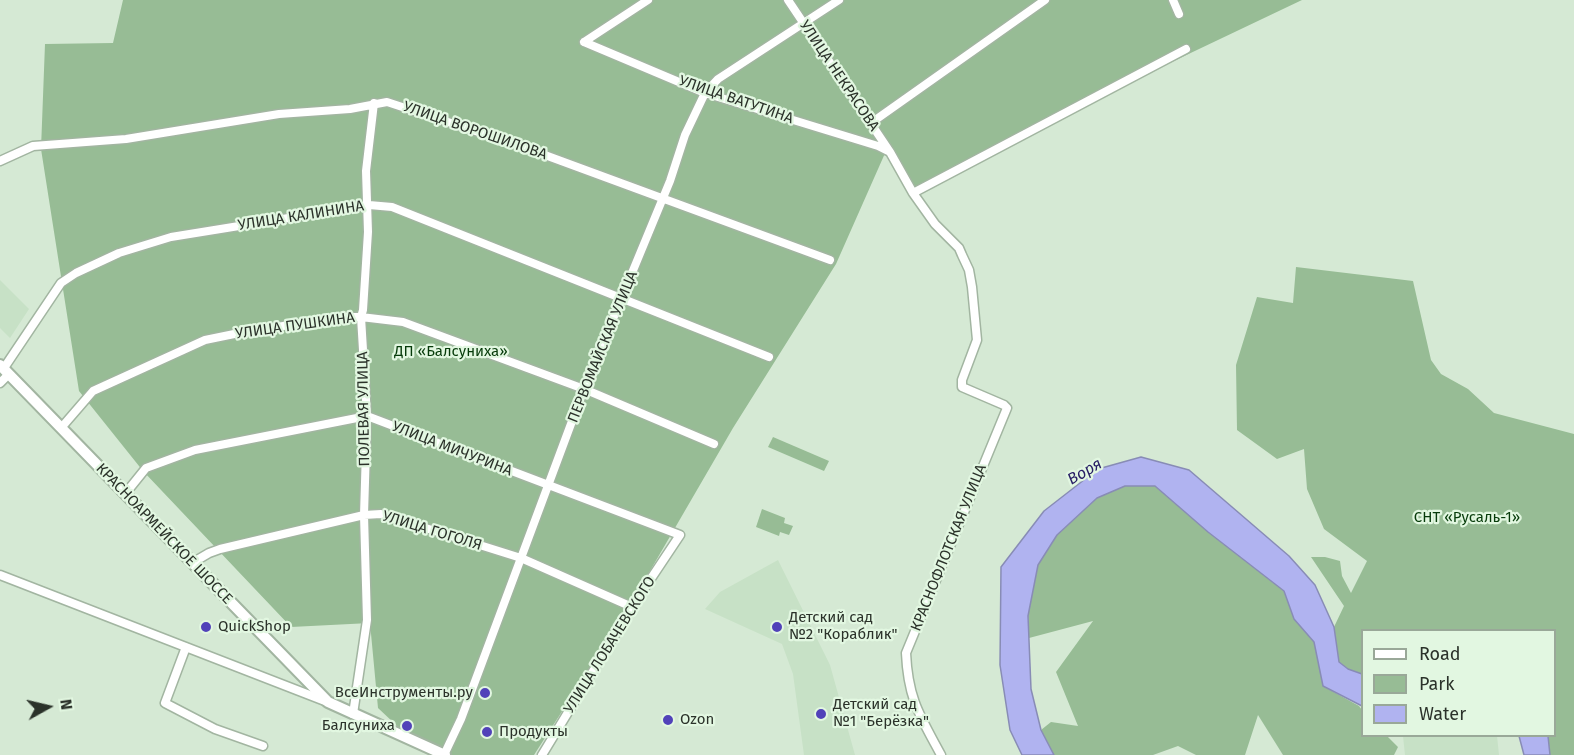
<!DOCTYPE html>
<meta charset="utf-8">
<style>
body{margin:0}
#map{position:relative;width:1574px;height:755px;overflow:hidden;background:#d5e9d4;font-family:"Fira Sans",sans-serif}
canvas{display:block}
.legend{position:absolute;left:1361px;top:629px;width:195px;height:108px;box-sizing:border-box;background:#e2f7e1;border:2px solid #99a898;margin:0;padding:8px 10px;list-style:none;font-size:18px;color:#2b322a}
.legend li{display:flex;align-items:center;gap:12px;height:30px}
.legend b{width:30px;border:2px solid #99a898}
.north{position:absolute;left:18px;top:677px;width:60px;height:60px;-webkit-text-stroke:4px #e2f7e1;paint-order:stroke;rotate:82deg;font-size:16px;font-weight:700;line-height:24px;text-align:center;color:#2b322a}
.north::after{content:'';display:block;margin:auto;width:21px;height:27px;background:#2b322a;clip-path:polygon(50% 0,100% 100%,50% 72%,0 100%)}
</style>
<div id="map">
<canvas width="1574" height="755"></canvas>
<ul class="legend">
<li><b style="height:8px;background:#fff"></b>Road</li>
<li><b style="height:16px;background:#97bc95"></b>Park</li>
<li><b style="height:16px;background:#b0b3f0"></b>Water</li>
</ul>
<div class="north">N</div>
</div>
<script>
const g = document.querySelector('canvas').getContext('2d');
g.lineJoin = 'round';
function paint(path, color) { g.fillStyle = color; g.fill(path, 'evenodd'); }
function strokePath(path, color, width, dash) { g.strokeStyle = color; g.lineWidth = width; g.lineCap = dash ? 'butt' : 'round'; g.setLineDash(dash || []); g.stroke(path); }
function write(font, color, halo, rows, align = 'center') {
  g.font = font + ' "Fira Sans",sans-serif'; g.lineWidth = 4.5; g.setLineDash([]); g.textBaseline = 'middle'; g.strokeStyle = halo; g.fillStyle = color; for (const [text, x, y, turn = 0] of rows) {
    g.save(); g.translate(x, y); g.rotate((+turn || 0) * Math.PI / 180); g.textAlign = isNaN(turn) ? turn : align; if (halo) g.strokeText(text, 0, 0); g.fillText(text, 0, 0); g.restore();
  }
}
paint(new Path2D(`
 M0 280 29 309 10 338 0 328Z
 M778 560 830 665 855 755H804L793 674 782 644 705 609 720 592Z
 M1403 736H1497L1499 755H1405Z`), '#c7e1c6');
paint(new Path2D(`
 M123 0H1302L1094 99 916 193 886 151 836 264 733 428 629 607 534 755H445L412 740 378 708 370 623 291 627 143 471 79 391 41 149 45 44 113 43Z
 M1296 267 1413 281 1431 360 1441 374 1468 389 1494 413 1574 434V755H1550L1548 736H1554V630H1362V674L1348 669 1339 662 1334 627 1344 606 1311 557H1325L1340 561 1342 576 1351 593 1367 561 1324 529 1307 489 1304 449 1277 459 1237 430 1236 365 1257 297 1293 303Z
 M773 437 829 461 824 471 768 447Z
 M1125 486H1155L1208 532 1284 591 1294 619 1314 642 1323 686 1359 706 1362 710V736H1387L1398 747 1394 755H1283L1258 715 1245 755H1196L1178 746 1153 755H1054L1041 730 1051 722 1078 726 1056 672 1093 621 1029 638 1028 616 1038 565 1057 535 1097 498Z
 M762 509 785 518 784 523 793 526 789 535 780 532 779 536 756 527Z`), '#97bc95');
const water = new Path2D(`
 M1141 457 1189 470 1289 556 1315 585 1334 627 1339 662 1348 669 1362 674V706L1323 686 1314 642 1294 619 1284 591 1208 532 1155 486H1125L1097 498 1057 535 1038 565 1028 616 1031 689 1041 730 1054 755H1022L1010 730 1000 665 1001 567 1044 511 1098 469Z
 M1519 736H1548L1550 755H1524Z`);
paint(water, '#b0b3f0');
strokePath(water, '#888cb5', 1.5);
const minor = new Path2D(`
 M788 0 890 152 913 193 935 224 959 248 962 255 969 270 972 287 977 340 962 380V387L1004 405 1007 408 906 653C908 699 920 716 941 755
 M1173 0 1179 14
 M584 42 705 93 878 146 888 151
 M584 42 648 0
 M871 123 1045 0
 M0 161 33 146 126 139 279 114 350 109 387 102 515 144 830 260
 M913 193 1186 49
 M4 368 61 283 76 273 119 253 171 237 369 205 392 207 769 357
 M0 383 9 374
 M61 428 93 391 205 340 244 332 342 317H361L403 322 584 389 714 444
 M125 494 146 468 195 450 367 416 680 535 632 607 542 755
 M192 563 209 553 220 549 364 515 381 514 521 558 632 607
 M0 575 325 701
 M186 647 165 703 215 729 263 746
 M353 714 367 620 364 515 367 416 361 317 363 310 368 232 366 171 374 103
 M444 755 461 719 584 389 670 181 685 135 705 93 718 79 839 0`);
const major = new Path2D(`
 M0 365 328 702 445 755`);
strokePath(minor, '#a2b5a1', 11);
strokePath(major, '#a2b5a1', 14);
strokePath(minor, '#fff', 8);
strokePath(major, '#fff', 10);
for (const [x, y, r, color] of [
 [206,627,6,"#5142b9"],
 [777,627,6,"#5142b9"],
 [485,693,6,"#5142b9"],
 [821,714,6,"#5142b9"],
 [668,720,6,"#5142b9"],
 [407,726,6,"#5142b9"],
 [487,732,6,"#5142b9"]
]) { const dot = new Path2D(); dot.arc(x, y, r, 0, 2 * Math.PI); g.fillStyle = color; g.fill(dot); strokePath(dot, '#e2f7e1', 2); }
write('15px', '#2b322a', '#e2f7e1', [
 ["УЛИЦА НЕКРАСОВА",839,76,56],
 ["УЛИЦА ВАТУТИНА",736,100,19],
 ["УЛИЦА ВОРОШИЛОВА",475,131,19],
 ["УЛИЦА КАЛИНИНА",301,216,-9],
 ["УЛИЦА ПУШКИНА",295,326,-8],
 ["ПЕРВОМАЙСКАЯ УЛИЦА",603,347,-68],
 ["ПОЛЕВАЯ УЛИЦА",364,409,-91],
 ["УЛИЦА МИЧУРИНА",452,449,21],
 ["УЛИЦА ГОГОЛЯ",432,531,17],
 ["КРАСНОАРМЕЙСКОЕ ШОССЕ",164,534,46],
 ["КРАСНОФЛОТСКАЯ УЛИЦА",949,548,-68],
 ["УЛИЦА ЛОБАЧЕВСКОГО",610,645,-58]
]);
write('15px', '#063b0a', '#e2f7e1', [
 ["ДП «Балсуниха»",451,352],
 ["СНТ «Русаль-1»",1467,518]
]);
write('15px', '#2b322a', '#e2f7e1', [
 ["Детский сад",789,618],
 ["№2 \"Кораблик\"",789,635],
 ["QuickShop",218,627],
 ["ВсеИнструменты.ру",473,693,"right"],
 ["Детский сад",833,705],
 ["№1 \"Берёзка\"",833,722],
 ["Ozon",680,720],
 ["Балсуниха",395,726,"right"],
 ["Продукты",499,732]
], 'left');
write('italic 16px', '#292066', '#e2f7e1', [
 ["Воря",1085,472,-30]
]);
</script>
